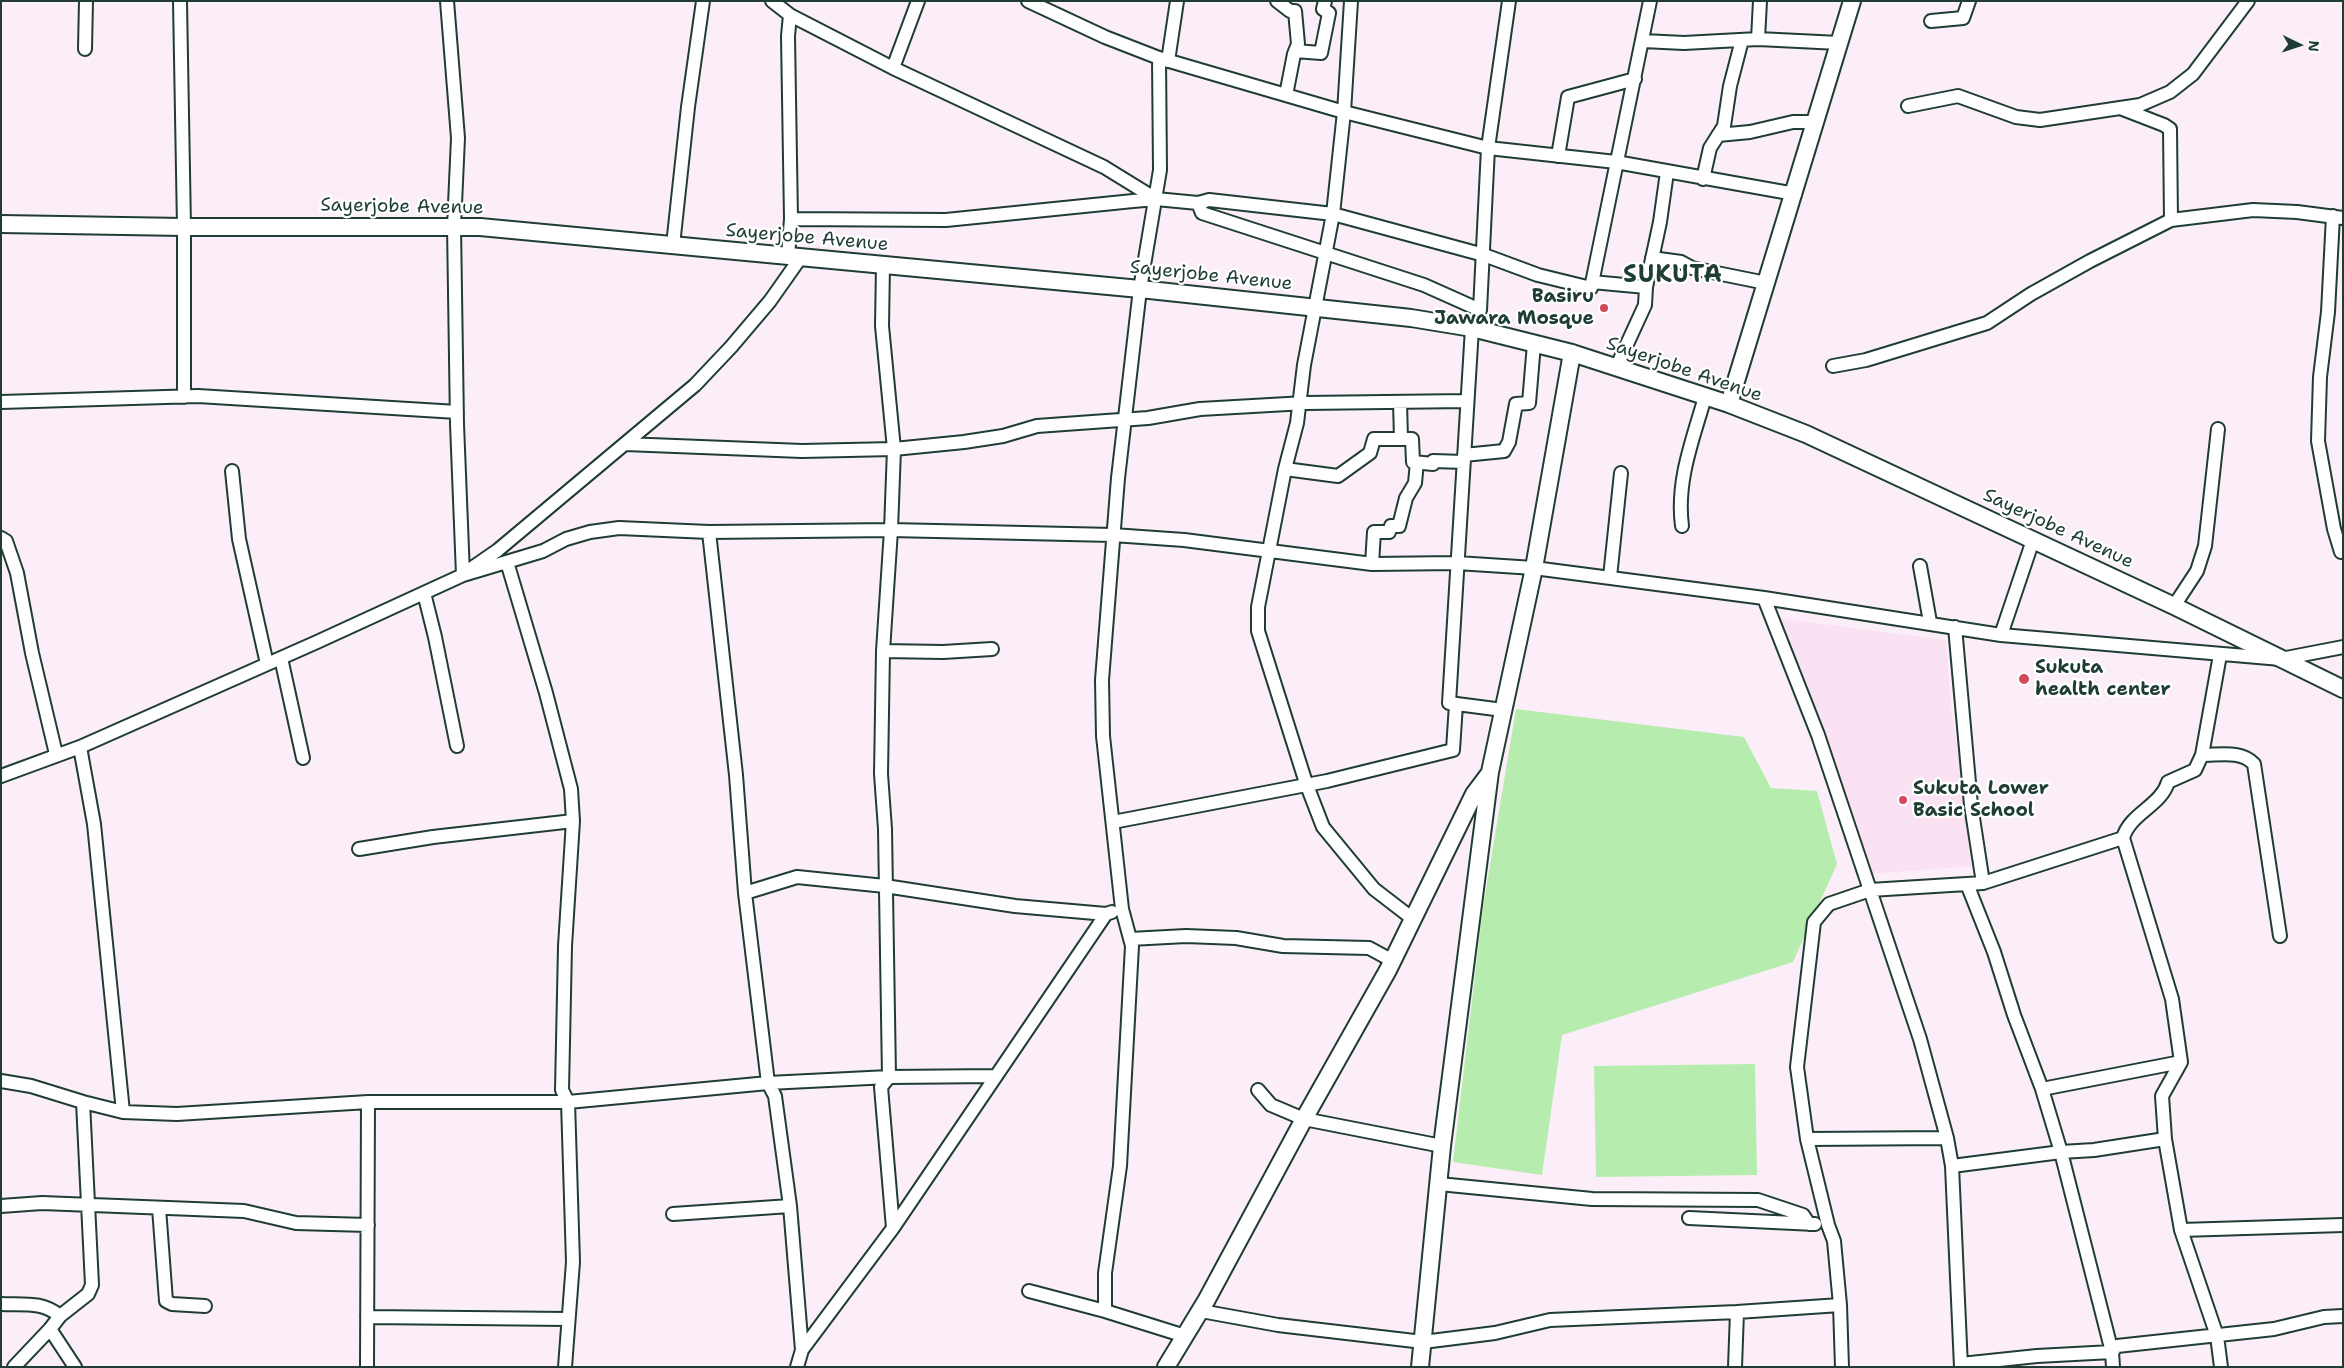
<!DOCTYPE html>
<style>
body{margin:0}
#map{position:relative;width:2344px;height:1368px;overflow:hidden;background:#fceef8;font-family:"Shantell Sans",sans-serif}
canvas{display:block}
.frame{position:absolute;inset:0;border:2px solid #1f3d34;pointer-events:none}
.north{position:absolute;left:2274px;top:20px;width:50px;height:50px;-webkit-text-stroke:4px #fff;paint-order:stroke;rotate:94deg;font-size:14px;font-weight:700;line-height:20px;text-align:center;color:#1f3d34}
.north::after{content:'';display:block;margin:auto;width:18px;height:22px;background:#1f3d34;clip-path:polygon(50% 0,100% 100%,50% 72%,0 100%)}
</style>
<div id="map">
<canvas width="2344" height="1368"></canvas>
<div class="frame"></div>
<div class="north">N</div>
</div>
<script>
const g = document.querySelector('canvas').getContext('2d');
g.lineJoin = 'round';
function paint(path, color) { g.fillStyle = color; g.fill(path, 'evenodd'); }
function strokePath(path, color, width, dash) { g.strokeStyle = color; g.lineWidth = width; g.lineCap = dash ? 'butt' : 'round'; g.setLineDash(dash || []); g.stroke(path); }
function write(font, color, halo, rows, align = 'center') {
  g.font = font + ' "Shantell Sans",sans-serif'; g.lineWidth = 4.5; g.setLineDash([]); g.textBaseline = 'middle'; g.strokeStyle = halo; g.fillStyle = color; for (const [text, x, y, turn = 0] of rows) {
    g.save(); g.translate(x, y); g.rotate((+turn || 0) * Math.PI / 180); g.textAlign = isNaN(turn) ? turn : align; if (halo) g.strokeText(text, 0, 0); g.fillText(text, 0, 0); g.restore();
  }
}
paint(new Path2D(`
 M1769 617 1946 640 1952 715 1975 866 1867 874Z`), '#fae2f3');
paint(new Path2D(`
 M1516 709 1744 737 1771 788 1817 791 1837 864 1793 962 1562 1035 1542 1175 1453 1162 1483 907Z
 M1755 1064 1757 1175 1596 1177 1594 1066Z`), '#b6ecae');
const minor = new Path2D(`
 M180 1 184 227V397
 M447 1 458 138 454 226 457 424 463 575
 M772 1 790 15 893 68 1104 167 1156 199
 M1028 1 1105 37 1159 58 1344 112 1488 148 1616 162 1795 194
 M1277 1 1290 11H1295L1298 44 1294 54 1286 95
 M1351 1 1344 112 1333 214 1304 365 1297 423 1285 469 1258 607V631L1306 783 1323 827 1374 889 1413 919
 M1931 21 1963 18 1969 1
 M1758 39 1760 1
 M1643 41 1684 43 1758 39 1839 43
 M85 49 86 1
 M1295 51 1321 53 1329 13 1323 9 1325 1
 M1159 58 1160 170 1140 289 1118 478 1102 680 1103 736 1122 909 1132 946 1120 1166 1105 1273V1311L1185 1336
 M1168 61 1177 1
 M893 68 918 1
 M1908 106 1958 96 2016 117 2040 120 2140 105 2170 92 2193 74 2248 1
 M2120 108 2164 125 2170 129 2171 220
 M1718 135 1750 132 1793 122H1816
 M1558 156 1568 97 1635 79
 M1703 179 1710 148 1724 126 1730 86 1742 40
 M1198 203 1202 213 1424 285 1480 310
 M2333 216 2328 312 2320 377 2318 441 2334 529 2341 552
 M791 219 946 220 1133 201 1156 199 1198 203 1209 200 1333 214 1484 255 1538 275 1591 288 1650 1
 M673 245 688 107 703 1
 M788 256 791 219 788 36 790 15
 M1652 258 1681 262 1692 268 1766 283
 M883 265 882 326 894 449 891 530 883 651 881 774 885 829 889 1077 881 1087 893 1228
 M1592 282 1646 287
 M1833 366 1866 360 1987 323 2031 294 2090 261 2171 220 2253 210 2297 212 2343 218
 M1616 368 1645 305 1646 287 1660 222 1667 172
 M1 402 198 396 457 412
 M1400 402 1401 439
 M625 444 802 451 894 449 964 442 1003 436 1037 426 1148 418 1200 409 1305 403 1467 401
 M1464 455 1504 451 1509 442 1516 404 1529 403 1534 344
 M1285 469 1338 476 1370 453 1374 439H1412L1413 462 1433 464V461L1464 462
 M232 471 239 539 267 664
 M1682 526C1676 481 1693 439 1705 397
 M709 532 736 775 745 893 768 1083 775 1096 790 1206 802 1350 797 1367
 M1 538 6 541 17 573 32 653 56 754
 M507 562 546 693 571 789 573 821 565 946 562 1090 568 1102 768 1083 889 1077 996 1076
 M1372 564 1374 532H1389L1391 526H1399L1406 498 1415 483 1417 462
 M1920 566 1930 622
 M472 568 498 550 695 385 731 347 770 301 801 257
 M1610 577 1621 473
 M424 593 435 637 457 746
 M1764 598 1818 735 1920 1039 1947 1138 1952 1166 1961 1367
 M2174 606 2197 571 2205 546 2218 429
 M1955 627 1971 805 1983 883
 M2001 635 2033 540
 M883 651 943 652 992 649
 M281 658 303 758
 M1503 710 1449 703 1472 328 1480 310 1488 148 1509 1
 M80 747 94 824 123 1112
 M2202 755C2220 755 2241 750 2254 764L2280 936
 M1 776 80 747 317 642 463 575 543 551 566 539 590 532 619 528 709 532 891 530 1113 535 1184 540 1372 564 1457 563 1534 568 1764 598 2001 635 2281 659 2343 647
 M1113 822 1327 781 1453 750 1456 704
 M2123 838C2130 813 2161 806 2168 782L2195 770 2202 755 2220 655
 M359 849 433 837 573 821
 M1967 884 1994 952 2014 1015 2042 1089 2061 1152 2112 1352 2113 1367
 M745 893 797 877 885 886 1015 906 1106 914 1112 912
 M1130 939 1186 936 1236 938 1283 946 1369 948 1393 961
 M1 1081 31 1086 83 1102 123 1112 177 1114 368 1102H568L573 1262 565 1367
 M2042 1089 2181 1062
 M1258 1090 1271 1105 1304 1119 1442 1146
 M1807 1139 1947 1138
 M1952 1166 2061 1152 2094 1150 2165 1139
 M1439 1184 1592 1199 1758 1200 1803 1215 1809 1224
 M1 1206 42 1203 244 1211 296 1223 368 1225
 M159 1208 166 1301 172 1304 205 1306
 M673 1214 790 1206
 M1689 1218 1815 1224
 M2181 1230 2343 1225
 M1029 1291 1105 1311
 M1 1304C24 1305 42 1301 60 1316
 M1201 1311 1278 1325 1423 1342 1495 1333 1550 1320 1737 1312 1840 1305
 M367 1317 568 1319
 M50 1329 60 1316 88 1294 92 1285 83 1102
 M802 1350 893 1228 1106 914
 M1961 1364 2037 1356 2112 1352 2117 1346 2274 1329 2324 1317 2343 1316
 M14 1367 50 1329 75 1367
 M367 1367 368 1102
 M1735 1367 1737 1312
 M1842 1367 1840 1305 1834 1241 1828 1225 1807 1139 1797 1067 1814 922 1829 904 1870 890 1983 883 2123 838 2172 999 2181 1062 2162 1096 2165 1139 2181 1230 2217 1336 2221 1367`);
const tertiary = new Path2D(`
 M1 224 184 227H480L1140 289 1411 318 1472 328 1572 353 1729 404 1806 434 2174 606 2343 689
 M1729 404 1852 1
 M1166 1367 1206 1301 1304 1119 1388 970 1474 794 1489 774
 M1420 1367 1442 1146 1490 772 1534 568 1572 353`);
strokePath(minor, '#1f3d34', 16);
strokePath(tertiary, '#1f3d34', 20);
strokePath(minor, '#fff', 12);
strokePath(tertiary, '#fff', 16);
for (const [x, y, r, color] of [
 [1604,308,5,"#d1495b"],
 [2024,679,6,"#d1495b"],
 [1903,800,5,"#d1495b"]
]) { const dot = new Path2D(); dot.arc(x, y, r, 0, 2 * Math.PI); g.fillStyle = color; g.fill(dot); strokePath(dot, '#fff', 2); }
write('19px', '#1f3d34', '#fff', [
 ["Sayerjobe Avenue",402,207,1],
 ["Sayerjobe Avenue",807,238,5],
 ["Sayerjobe Avenue",1211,276,6],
 ["Sayerjobe Avenue",1684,370,19],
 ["Sayerjobe Avenue",2058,529,25]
]);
write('bold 19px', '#1f3d34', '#fff', [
 ["Basiru",1594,297,"right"],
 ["Jawara Mosque",1594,319,"right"],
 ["Sukuta",2035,668],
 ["health center",2035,690],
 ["Sukuta Lower",1913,789],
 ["Basic School",1913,811]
], 'left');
g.letterSpacing = '1px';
write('bold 24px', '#1f3d34', '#fff', [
 ["SUKUTA",1673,276]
]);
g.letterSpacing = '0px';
</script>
